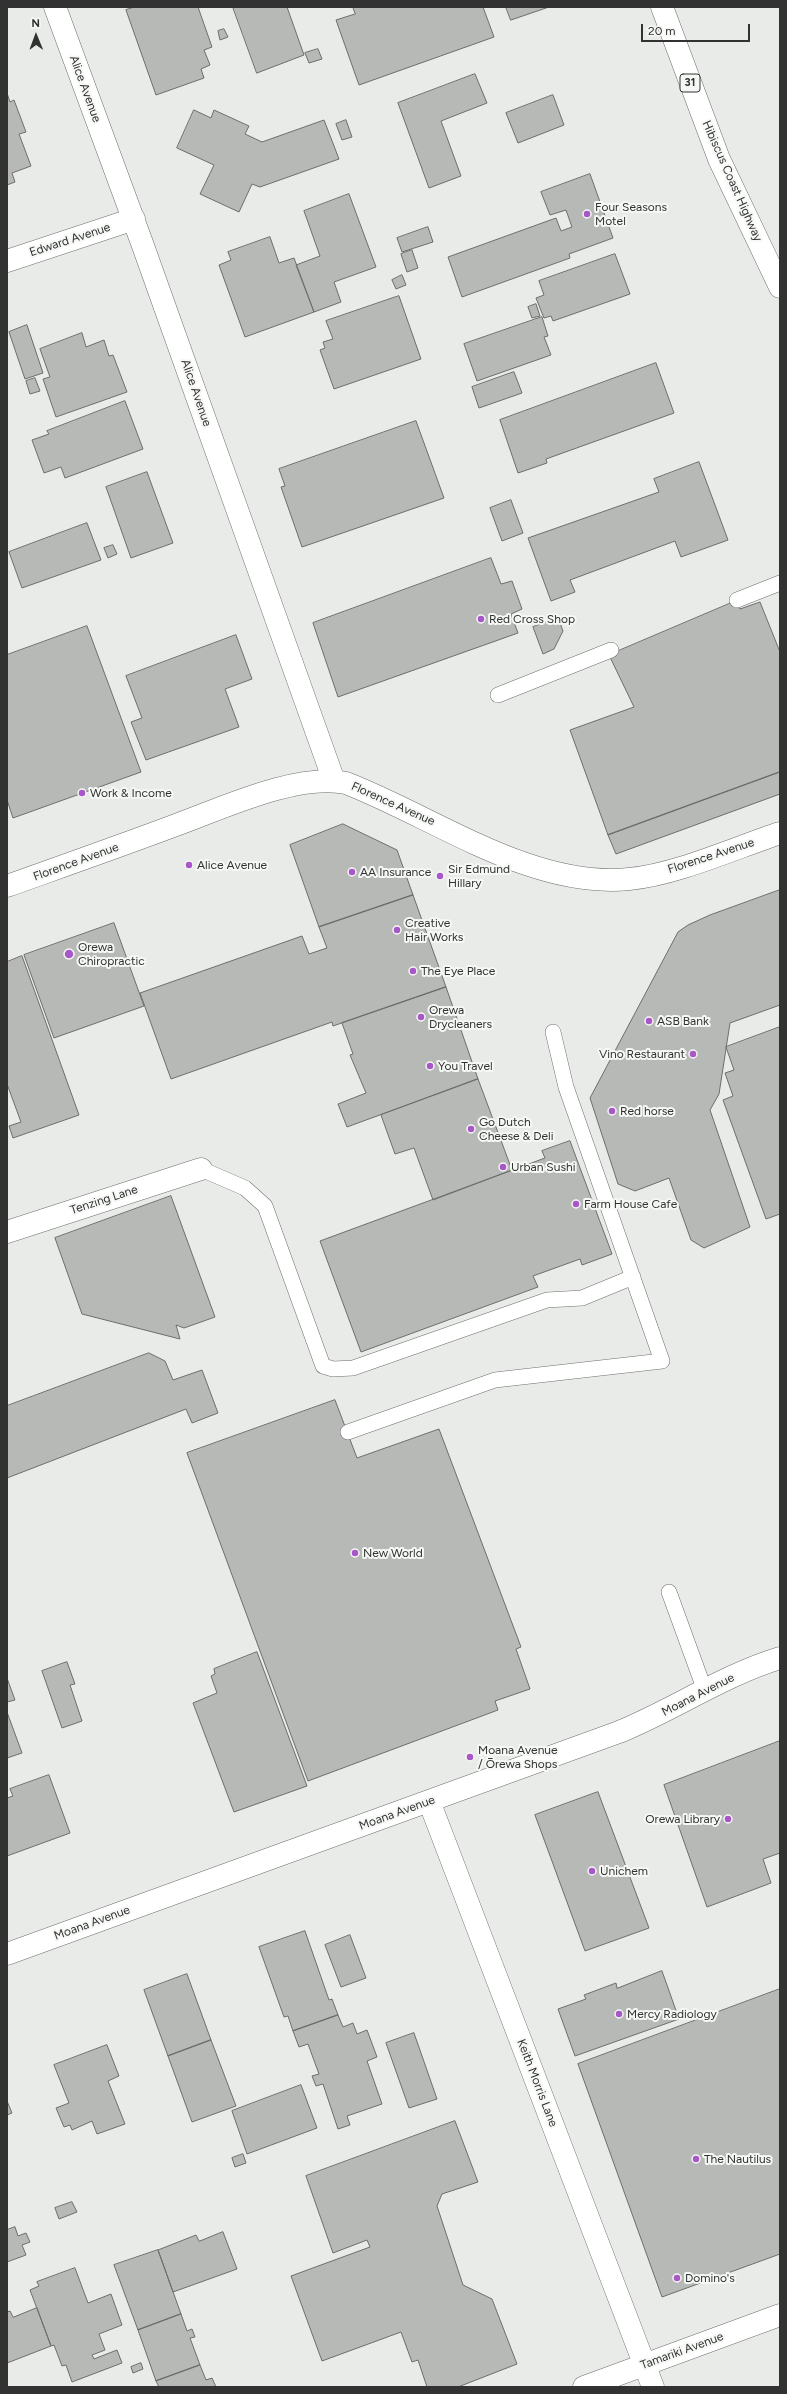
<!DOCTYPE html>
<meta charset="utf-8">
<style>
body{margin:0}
#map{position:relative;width:787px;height:2394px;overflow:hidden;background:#e8ebe8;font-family:Figtree,sans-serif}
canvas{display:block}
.frame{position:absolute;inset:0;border:8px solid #313231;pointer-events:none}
.north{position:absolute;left:16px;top:16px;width:40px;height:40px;-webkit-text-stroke:3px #f6f8f5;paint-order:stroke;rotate:359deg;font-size:11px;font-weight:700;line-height:16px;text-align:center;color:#313231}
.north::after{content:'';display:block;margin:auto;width:14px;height:18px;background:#313231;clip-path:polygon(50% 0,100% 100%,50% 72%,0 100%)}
.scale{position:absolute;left:641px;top:24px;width:109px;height:18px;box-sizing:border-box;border:2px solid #313231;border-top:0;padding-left:5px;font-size:12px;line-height:14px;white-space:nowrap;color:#313231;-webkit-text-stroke:3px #f6f8f5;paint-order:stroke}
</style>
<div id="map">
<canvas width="787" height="2394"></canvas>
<div class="frame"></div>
<div class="north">N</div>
<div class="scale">20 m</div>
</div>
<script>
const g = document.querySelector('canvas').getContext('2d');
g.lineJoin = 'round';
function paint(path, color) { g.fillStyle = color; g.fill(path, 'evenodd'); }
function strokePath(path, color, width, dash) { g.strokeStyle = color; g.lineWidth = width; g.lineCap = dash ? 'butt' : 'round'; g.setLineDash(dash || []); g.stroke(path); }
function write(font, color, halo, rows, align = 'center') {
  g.font = font + ' Figtree,sans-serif'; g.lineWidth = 4; g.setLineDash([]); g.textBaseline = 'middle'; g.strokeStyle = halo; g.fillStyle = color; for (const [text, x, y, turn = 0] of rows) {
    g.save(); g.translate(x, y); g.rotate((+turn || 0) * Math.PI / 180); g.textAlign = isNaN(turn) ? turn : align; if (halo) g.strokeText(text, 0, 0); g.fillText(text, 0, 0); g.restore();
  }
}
const building = new Path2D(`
 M135 7H198L212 47 204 50 210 65 201 69 204 78 156 95 126 10Z
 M233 7H287L304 55 257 73Z
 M353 7H483L494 37 359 85 336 20 355 14Z
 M506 7H549L511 20Z
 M224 29 228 37 220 40 218 31Z
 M318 49 322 59 309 63 305 53Z
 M475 74 487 103 441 121 461 176 429 188 398 103Z
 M7 93 10 102 14 100 26 132 19 134 31 166 12 173 15 182 7 185Z
 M553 95 564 125 518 143 506 113Z
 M194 110 211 118 214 110 249 126 245 134 262 142 324 120 339 159 260 187 252 184 239 212 200 194 214 165 177 148Z
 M346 120 352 137 342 140 336 124Z
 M590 174 613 238 569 254 570 258 462 297 448 257 556 218 561 231 572 227 566 210 550 215 541 192Z
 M349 194 376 267 334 282 341 302 314 312 296 265 320 256 304 211Z
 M428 227 433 242 402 252 397 238Z
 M270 237 279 263 294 258 314 312 245 337 219 265 231 260 228 252Z
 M412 250 418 268 407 272 401 254Z
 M615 254 630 294 553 321 551 316 544 318 536 298 544 295 539 281Z
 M402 275 406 285 396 289 392 280Z
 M399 296 421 359 334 389 320 350 325 348 323 342 333 339 326 321Z
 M536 304 540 316 532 318 528 307Z
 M542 317 548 336 544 337 551 355 477 381 464 344Z
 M27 325 43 373 25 379 9 332Z
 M82 333 86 347 104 340 109 356 113 355 127 392 56 417 43 379 50 377 40 349Z
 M656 363 674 413 546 459 547 463 518 473 500 420Z
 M514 372 522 393 479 408 472 387Z
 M35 378 40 391 30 394 26 381Z
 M125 401 143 449 65 478 61 467 44 473 32 440 49 434 47 431Z
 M416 421 444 498 302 547 281 487 285 486 279 469Z
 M699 462 728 540 681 557 675 541 570 580 575 592 551 601 528 538 659 492 654 479Z
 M147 472 173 543 131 558 106 487Z
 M511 500 523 533 502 541 490 508Z
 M87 523 101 560 22 588 9 552Z
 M113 545 117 554 108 558 104 548Z
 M491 558 501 584 512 581 522 609 511 614 518 633 338 697 313 623Z
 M736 601 740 609 760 602 780 652V772L608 835 570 730 634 707 609 655Z
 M558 618 563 631 554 649 543 654 533 627Z
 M87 626 141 772 13 818 7 800V655Z
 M236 635 252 679 225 689 239 727 146 760 131 722 142 718 126 676Z
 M780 772V794L616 854 608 835Z
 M343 824 397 850 413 895 319 927 290 845Z
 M780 890V1005L730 1023 719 1094 710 1110 750 1227 704 1248 691 1240 669 1178 635 1191 618 1184 590 1098 678 932 688 925 710 915Z
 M413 895 446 987 333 1026 332 1022 171 1079 140 993 302 936 309 954 327 948 319 927Z
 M114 923 144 1006 54 1038 24 955Z
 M22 956 79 1115 13 1138 9 1126 21 1122 7 1084V962Z
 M446 987 478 1079 347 1127 338 1104 366 1093 350 1055 353 1054 342 1023Z
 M780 1027V1214L766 1219 723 1100 733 1096 725 1073 734 1070 726 1047Z
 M478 1079 512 1170 433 1200 414 1148 395 1154 381 1115Z
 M570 1141 612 1254 582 1265 580 1259 533 1276 538 1287 361 1352 320 1241 545 1158 542 1151Z
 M171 1196 215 1317 184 1328 176 1325 180 1339 82 1314 55 1238Z
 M149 1353 165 1361 173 1380 202 1370 218 1413 192 1423 186 1409 7 1478V1406Z
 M335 1400 357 1458 439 1429 521 1647 516 1649 530 1689 495 1701 498 1710 308 1781 187 1453Z
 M257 1652 307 1786 234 1812 193 1703 217 1693 211 1676 215 1674 214 1669Z
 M67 1662 75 1684 70 1685 82 1721 62 1728 42 1671Z
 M7 1678 15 1700 7 1702Z
 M7 1712 22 1753 7 1758Z
 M780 1741V1853L763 1859 771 1883 707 1907 664 1785Z
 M49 1775 70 1833 7 1856V1798L13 1796 10 1789Z
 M598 1792 649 1928 585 1951 535 1815Z
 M305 1931 329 2000 332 1999 338 2015 293 2031 288 2016 284 2017 259 1947Z
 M350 1935 366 1978 341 1987 325 1945Z
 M662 1971 679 2019 575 2056 558 2009 586 1999 584 1995 616 1983 617 1988Z
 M187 1974 211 2040 168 2056 144 1990Z
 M780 1989V2254L662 2297 578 2064Z
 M338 2015 343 2027 353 2023 357 2034 367 2030 377 2057 367 2061 382 2104 347 2116 350 2125 338 2129 323 2084 316 2086 312 2076 319 2074 308 2044 299 2047 293 2031Z
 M414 2033 437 2099 409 2108 386 2043Z
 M211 2040 236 2106 192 2122 168 2056Z
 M107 2045 119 2076 108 2081 125 2124 97 2134 92 2121 72 2130 70 2125 64 2127 56 2108 69 2103 54 2065Z
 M301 2085 317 2128 247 2154 232 2111Z
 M7 2101 12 2113 7 2115Z
 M455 2121 478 2182 442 2194 437 2206 463 2285 492 2299 517 2364 458 2387H427L418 2360 412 2362 401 2332 322 2361 291 2276 370 2247 367 2240 333 2253 306 2176Z
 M243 2154 246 2163 235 2167 232 2158Z
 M72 2202 77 2212 59 2219 55 2208Z
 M15 2227 18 2236 26 2233 30 2242 22 2245 26 2255 7 2262V2230Z
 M223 2232 237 2269 173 2292 158 2250 196 2235 199 2241Z
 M158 2250 181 2314 138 2330 114 2265Z
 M75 2268 88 2303 111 2294 122 2325 99 2334 105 2350 92 2355 94 2359 117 2350 122 2363 72 2382 66 2365 62 2366 54 2345 51 2346 30 2290 39 2286 37 2282Z
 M37 2308 51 2346 7 2363V2312L10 2311 13 2317Z
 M181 2314 187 2331 192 2329 195 2337 190 2338 200 2365 156 2381 138 2330Z
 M141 2363 143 2369 133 2373 131 2367Z
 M200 2365 206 2380 212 2378 216 2387H159L156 2381Z`);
paint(building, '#b6b9b6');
strokePath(building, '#6c6e6b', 1);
const lane = new Path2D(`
 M737 600 780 583
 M498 695 611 650
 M201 1169 245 1188 265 1206 323 1366 333 1369 353 1368 547 1300 582 1298 633 1277
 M348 1432 495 1380 662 1361 566 1087 553 1032
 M669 1592 705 1691`);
const street = new Path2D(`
 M55 7 142 243 334 781
 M7 261 134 219
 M7 1232 201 1169
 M429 1801 653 2387
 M7 1954 619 1732C673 1710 724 1675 780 1658
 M584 2387 780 2315`);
const secondary = new Path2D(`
 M7 886C63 866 120 846 176 825 223 808 296 773 346 783 434 817 532 889 629 879 675 875 735 848 780 833`);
const primary = new Path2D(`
 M662 7 719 159 780 287`);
strokePath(lane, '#6e706d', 16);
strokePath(street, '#6e706d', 23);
strokePath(secondary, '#6e706d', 23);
strokePath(primary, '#6e706d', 23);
strokePath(lane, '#fff', 15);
strokePath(street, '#fff', 22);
strokePath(secondary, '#fff', 22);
strokePath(primary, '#fff', 22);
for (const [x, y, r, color] of [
 [587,214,4,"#a757c8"],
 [481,619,4,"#a757c8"],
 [82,793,4,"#a757c8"],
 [189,865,4,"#a757c8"],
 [352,872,4,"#a757c8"],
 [440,876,4,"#a757c8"],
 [397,930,4,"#a757c8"],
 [69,954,5,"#a757c8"],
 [413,971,4,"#a757c8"],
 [421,1017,4,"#a757c8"],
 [649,1021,4,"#a757c8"],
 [693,1054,4,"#a757c8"],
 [430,1066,4,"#a757c8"],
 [612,1111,4,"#a757c8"],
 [471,1129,4,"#a757c8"],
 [503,1167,4,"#a757c8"],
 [576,1204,4,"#a757c8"],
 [355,1553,4,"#a757c8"],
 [470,1757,4,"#a757c8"],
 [728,1819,4,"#a757c8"],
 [592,1871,4,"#a757c8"],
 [619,2014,4,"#a757c8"],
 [696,2159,4,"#a757c8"],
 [677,2278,4,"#a757c8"]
]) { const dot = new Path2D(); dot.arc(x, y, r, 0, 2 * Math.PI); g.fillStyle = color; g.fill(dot); strokePath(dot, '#f6f8f5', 1.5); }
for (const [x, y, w] of [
 [690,83,20]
]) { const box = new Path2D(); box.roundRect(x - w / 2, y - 9, w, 18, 3); g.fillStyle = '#f6f8f5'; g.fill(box); strokePath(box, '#313231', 1); }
write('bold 11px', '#313231', null, [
 ["31",690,83]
]);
write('12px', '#313231', '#f6f8f5', [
 ["Alice Avenue",85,89,70],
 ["Hibiscus Coast Highway",732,181,66],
 ["Edward Avenue",70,240,-18],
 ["Alice Avenue",196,393,71],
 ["Florence Avenue",393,804,24],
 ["Florence Avenue",711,856,-18],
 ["Florence Avenue",76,862,-20],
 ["Tenzing Lane",104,1200,-18],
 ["Moana Avenue",698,1695,-27],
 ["Moana Avenue",397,1813,-20],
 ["Moana Avenue",92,1923,-20],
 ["Keith Morris Lane",537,2083,69],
 ["Tamariki Avenue",682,2351,-20]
]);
write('12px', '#313231', '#f6f8f5', [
 ["Four Seasons",595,207],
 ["Motel",595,221],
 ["Red Cross Shop",489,619],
 ["Work & Income",90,793],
 ["Alice Avenue",197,865],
 ["Sir Edmund",448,869],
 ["Hillary",448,883],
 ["AA Insurance",360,872],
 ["Creative",405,923],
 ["Hair Works",405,937],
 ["Orewa",78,947],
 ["Chiropractic",78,961],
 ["The Eye Place",421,971],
 ["Orewa",429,1010],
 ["Drycleaners",429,1024],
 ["ASB Bank",657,1021],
 ["Vino Restaurant",685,1054,"right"],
 ["You Travel",438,1066],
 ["Red horse",620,1111],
 ["Go Dutch",479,1122],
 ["Cheese & Deli",479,1136],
 ["Urban Sushi",511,1167],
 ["Farm House Cafe",584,1204],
 ["New World",363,1553],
 ["Moana Avenue",478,1750],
 ["/ Ōrewa Shops",478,1764],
 ["Orewa Library",720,1819,"right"],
 ["Unichem",600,1871],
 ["Mercy Radiology",627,2014],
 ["The Nautilus",704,2159],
 ["Domino's",685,2278]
], 'left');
</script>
